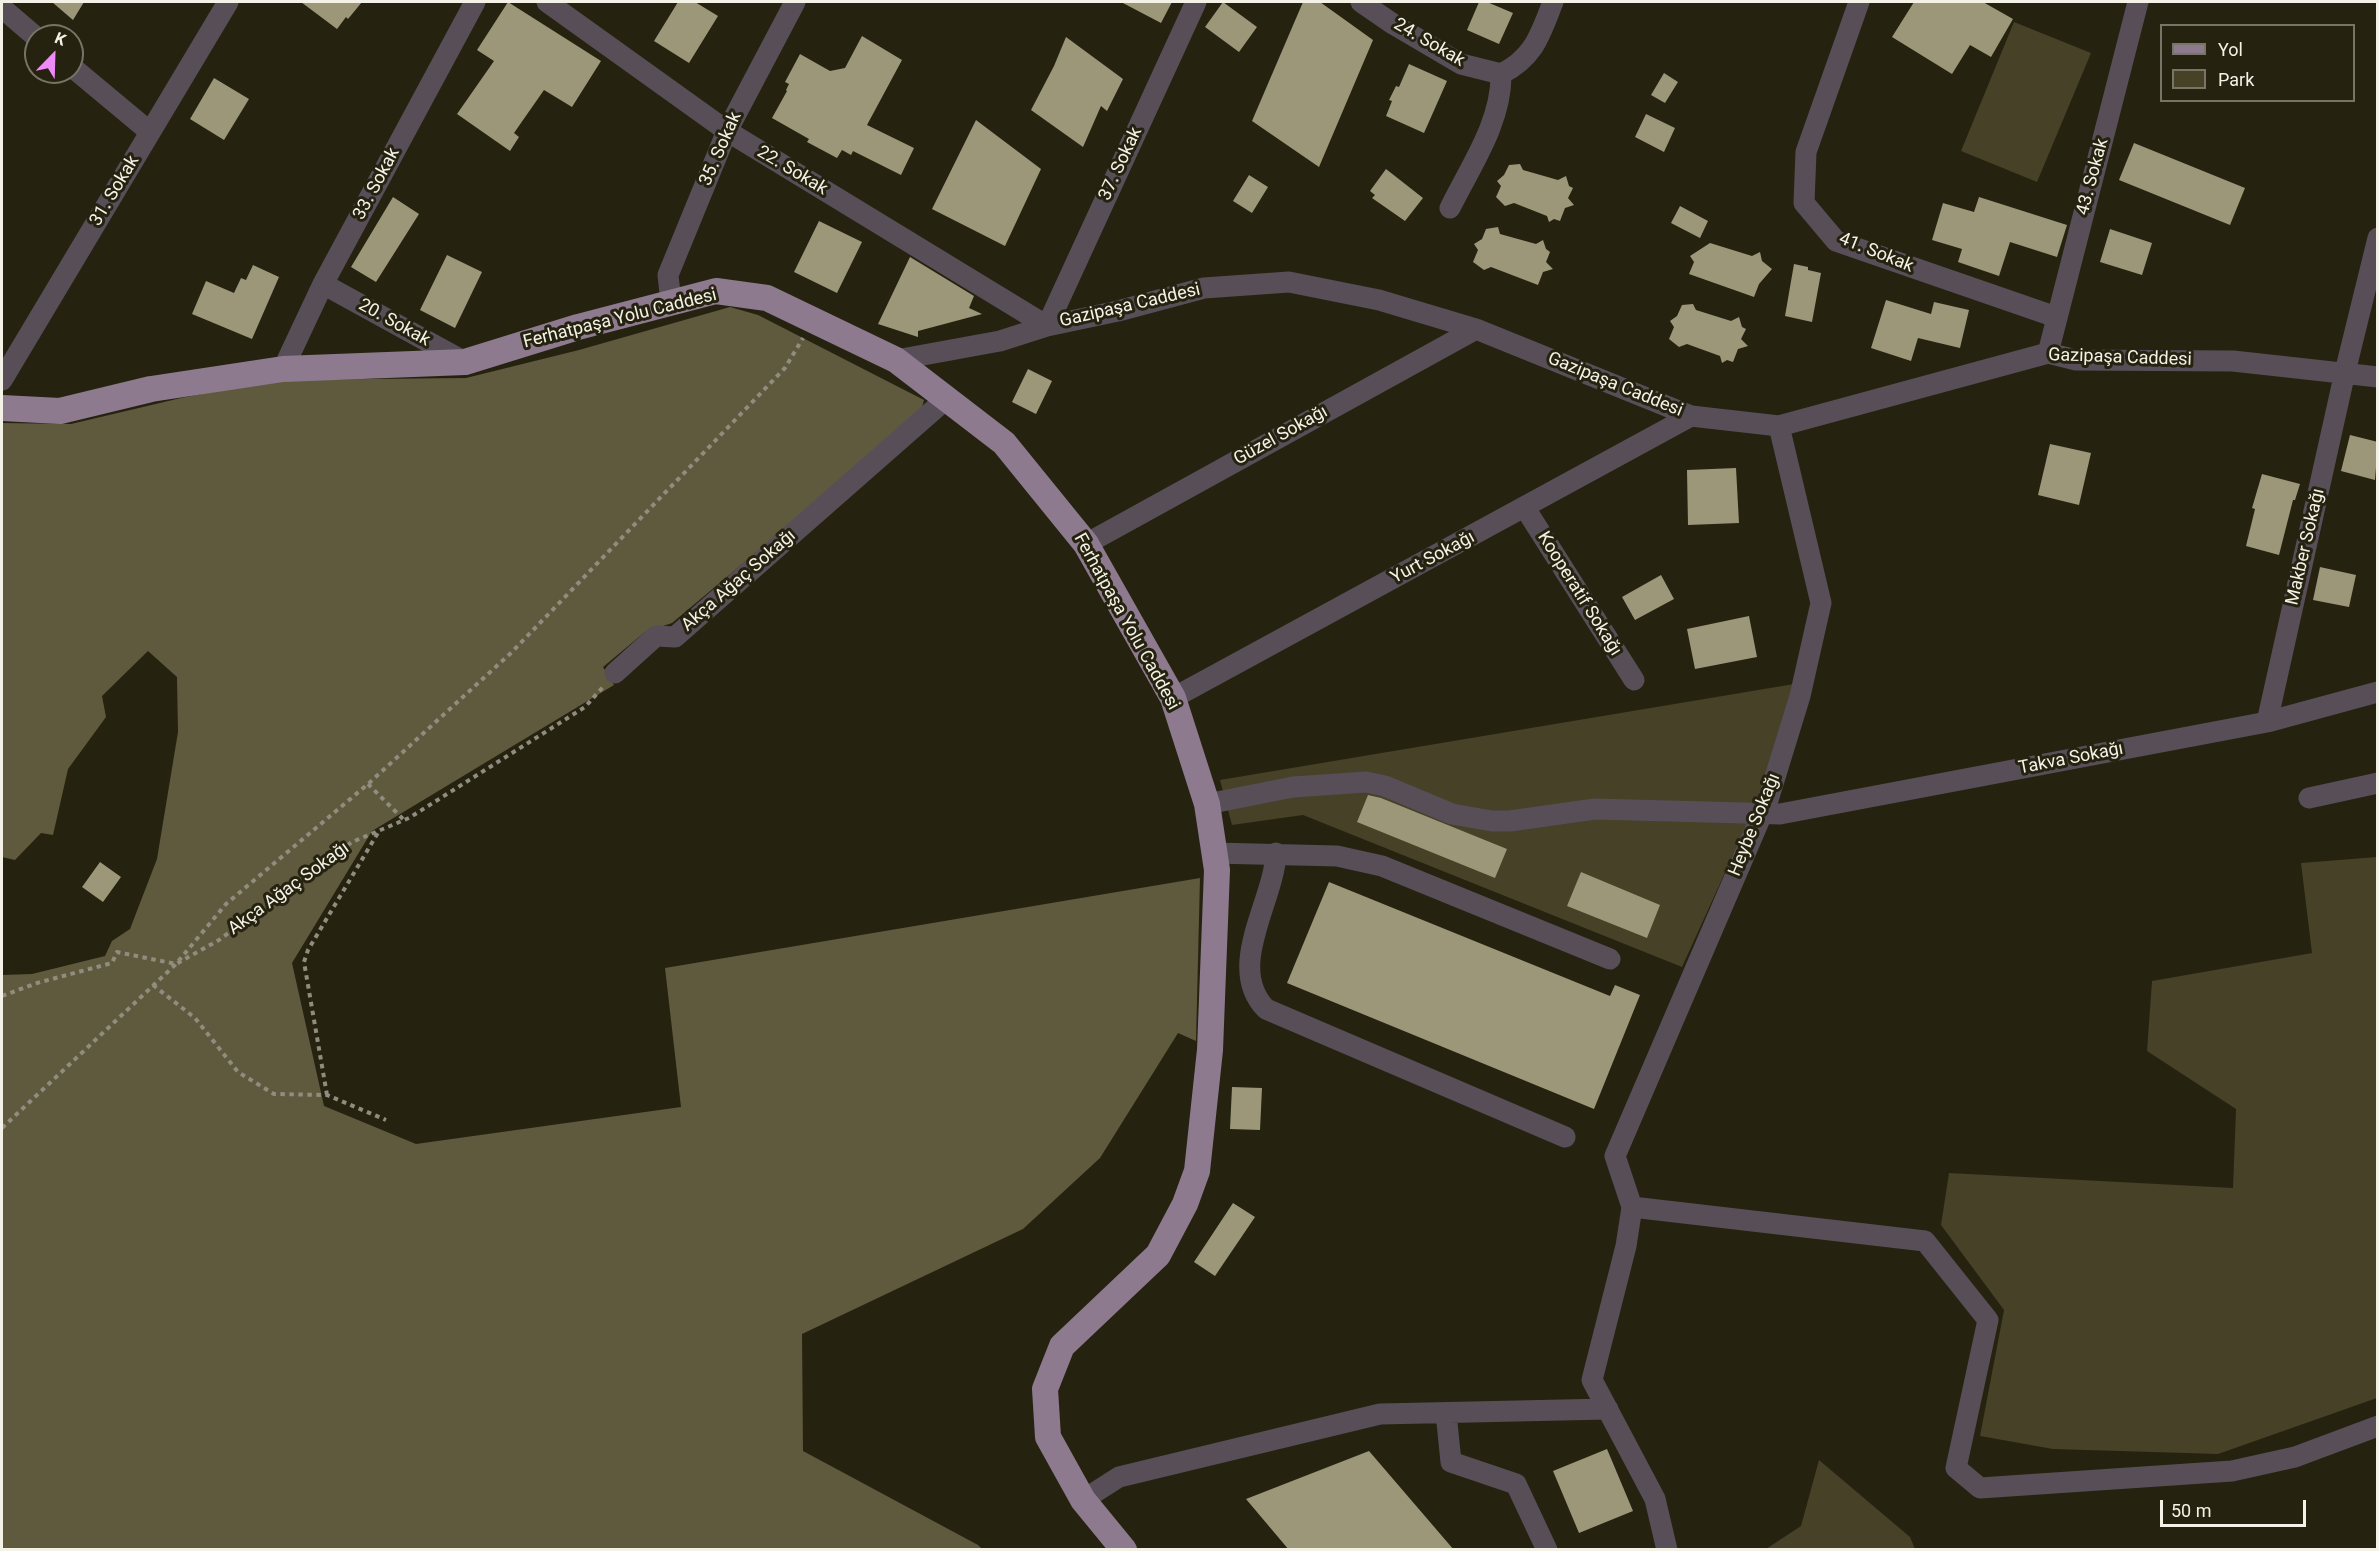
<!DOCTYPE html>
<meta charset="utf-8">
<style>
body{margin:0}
#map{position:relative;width:2379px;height:1551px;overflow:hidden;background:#252210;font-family:Roboto,sans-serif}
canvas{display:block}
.frame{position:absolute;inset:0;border:3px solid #f4f2e6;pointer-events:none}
.legend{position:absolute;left:2160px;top:24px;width:195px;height:78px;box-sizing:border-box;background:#252210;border:2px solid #787566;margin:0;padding:8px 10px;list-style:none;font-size:18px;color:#f4f2e6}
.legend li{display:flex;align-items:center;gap:12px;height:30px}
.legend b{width:30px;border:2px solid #787566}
.north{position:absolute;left:24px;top:24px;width:60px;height:60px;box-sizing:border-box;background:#252210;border:2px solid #787566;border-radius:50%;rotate:23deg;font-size:16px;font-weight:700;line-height:24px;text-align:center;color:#f4f2e6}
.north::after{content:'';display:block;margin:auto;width:21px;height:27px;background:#ef8bf7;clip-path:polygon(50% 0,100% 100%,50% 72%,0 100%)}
.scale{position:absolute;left:2160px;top:1500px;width:146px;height:27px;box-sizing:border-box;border:3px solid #f4f2e6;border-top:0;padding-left:8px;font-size:18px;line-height:21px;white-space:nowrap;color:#f4f2e6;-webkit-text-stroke:4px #252210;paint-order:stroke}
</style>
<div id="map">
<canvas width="2379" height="1551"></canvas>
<div class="frame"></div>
<ul class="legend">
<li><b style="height:8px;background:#8d7a8e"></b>Yol</li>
<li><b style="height:16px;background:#464127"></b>Park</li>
</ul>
<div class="north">K</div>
<div class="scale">50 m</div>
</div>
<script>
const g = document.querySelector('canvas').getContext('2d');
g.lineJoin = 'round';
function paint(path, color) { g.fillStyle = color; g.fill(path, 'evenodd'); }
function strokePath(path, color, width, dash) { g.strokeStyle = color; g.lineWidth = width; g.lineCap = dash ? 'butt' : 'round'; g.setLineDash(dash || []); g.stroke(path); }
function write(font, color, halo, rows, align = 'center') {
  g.font = font + ' Roboto,sans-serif'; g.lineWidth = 6; g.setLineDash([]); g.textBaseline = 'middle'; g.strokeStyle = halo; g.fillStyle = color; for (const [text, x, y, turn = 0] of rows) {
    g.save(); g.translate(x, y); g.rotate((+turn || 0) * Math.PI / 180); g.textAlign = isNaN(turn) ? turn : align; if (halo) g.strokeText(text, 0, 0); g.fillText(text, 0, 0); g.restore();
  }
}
paint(new Path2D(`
 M2014 22 2091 53 2037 182 1961 151Z
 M1794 684 1759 798 1682 967 1303 815 1232 825 1220 780Z
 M2377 857V1398L2218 1454 2053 1449 1980 1436 2004 1310 1941 1225 1949 1173 2233 1188 2236 1109 2147 1051 2152 981 2312 953 2301 863Z
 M1819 1460 1910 1537 1915 1549H1766L1801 1526Z`), '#464127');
paint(new Path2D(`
 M730 307 758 315 924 400 920 415 672 623 645 632 603 667 614 685 372 831 292 963 324 1106 416 1144 681 1107 665 968 1200 878 1196 1041 1178 1033 1100 1158 1023 1229 802 1334 803 1451 978 1545 982 1549H2V975L32 974 105 956 112 941 130 929 157 859 178 732 177 677 148 651 102 696 106 717 68 769 53 835 41 833 15 860 2 857V423L71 424 181 398 276 380 466 378 579 350Z`), '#5f5a3e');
paint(new Path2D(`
 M52 2H84L73 20Z
 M301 2H362L348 19 346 17 337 29Z
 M508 2 601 61 572 107 544 90 514 133 519 137 510 151 457 114 494 61 477 50Z
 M678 2H695L718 16 689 63 654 41Z
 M1121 2H1172L1161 23Z
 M1223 2 1257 27 1239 52 1205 27Z
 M1303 2H1320L1373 40 1319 167 1252 121Z
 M1479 2H1487L1513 13 1499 44 1467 30Z
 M1914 2H1983L2013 19 1991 57 1970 45 1952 74 1892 37Z
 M862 36 902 60 867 125 914 148 901 175 853 151 851 155 842 150 837 158 807 142 809 139 772 118 787 91 786 90 789 84 785 82 800 54 830 71 845 68Z
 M1066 37 1123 79 1107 111 1101 106 1083 147 1031 110 1054 66Z
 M1409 64 1447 81 1424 133 1386 116 1392 101 1389 100 1396 86 1399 87Z
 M1664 73 1678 82 1665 103 1651 95Z
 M214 78 249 99 224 140 190 119Z
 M1646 114 1675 128 1664 152 1635 137Z
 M976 120 1041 169 1005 246 932 209Z
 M2134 143 2245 188 2230 225 2119 180Z
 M1520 164 1523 170 1558 180 1566 176 1569 186 1573 188 1568 198 1574 205 1565 208 1560 221 1554 219 1549 222 1547 216 1514 203 1505 206 1496 197 1501 186 1497 181 1504 175 1509 165Z
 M1386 169 1423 198 1405 221 1372 198 1375 195 1370 191Z
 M1249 175 1268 187 1252 213 1233 201Z
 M393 197 419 214 376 282 351 267Z
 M1979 197 2067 225 2057 257 2010 242 1999 276 1958 262 1962 249 1932 240 1943 203 1974 212Z
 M1680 206 1708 221 1700 238 1671 223Z
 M819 221 862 242 837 293 794 272Z
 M1498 227 1500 234 1536 244 1543 240 1546 249 1550 252 1546 262 1553 269 1543 272 1538 285 1491 267 1484 270 1473 262 1478 250 1474 244 1482 239 1486 229Z
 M2110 229 2152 243 2142 275 2100 262Z
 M1710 243 1752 256 1760 252 1762 261 1772 269 1759 284 1754 297 1689 274 1694 262 1690 256Z
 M447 255 482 272 455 328 420 310Z
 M910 257 974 296 969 308 982 314 918 331V337L878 324Z
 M1794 264 1808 267V270L1821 273 1812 322 1785 316Z
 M253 265 279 277 252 339 192 314 206 281 234 293 241 278 246 280Z
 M1886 300 1931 314 1934 302 1969 310 1960 348 1918 338 1911 361 1871 348Z
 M1693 304 1696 310 1731 321 1739 317 1742 327 1746 329 1741 339 1748 346 1738 349 1733 362 1727 360 1722 363 1720 356 1687 344 1679 347 1669 339 1674 327 1670 321 1677 316 1682 305Z
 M1028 369 1052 381 1036 414 1012 402Z
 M2350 435 2378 442 2375 480 2341 471Z
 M2050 444 2091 453 2079 505 2038 495Z
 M1736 468 1739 523 1688 525 1687 470Z
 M2262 474 2300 484 2295 500H2293L2279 555 2246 546 2255 509 2252 508Z
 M2320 567 2356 575 2349 607 2313 600Z
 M1661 575 1674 599 1635 620 1622 597Z
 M1749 616 1757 657 1695 669 1687 629Z
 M1368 795 1381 798 1507 849 1495 878 1357 822Z
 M100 862 121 877 103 902 82 887Z
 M1581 872 1660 905 1647 938 1567 906Z
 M1329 882 1610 996 1615 985 1640 995 1594 1109 1287 983Z
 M1232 1087 1262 1088 1260 1130 1230 1129Z
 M1233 1203 1255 1217 1215 1276 1194 1262Z
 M1607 1449 1633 1511 1579 1533 1553 1471Z
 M1369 1451 1454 1550H1289L1246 1499Z`), '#9c9779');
strokePath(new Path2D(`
 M368 784 404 820
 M153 985 195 1018 238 1072 274 1094 327 1095 386 1120
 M2 996 37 983 112 963 117 952 176 964 219 940 352 842 409 818 585 707 603 687
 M327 1095 304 962 308 950 379 831
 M2 1128 176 964 226 904 368 784 512 652 785 368 803 338`), '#908d7e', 4, [4.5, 4.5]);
strokePath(new Path2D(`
 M547 2 727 131 1047 326 1196 2
 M1361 2 1393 24 1461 64 1501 74
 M1859 2 1806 152 1804 203 1836 241 2056 317
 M2 8 36 37
 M72 67 150 132
 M1501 74C1534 58 1540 35 1553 2
 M1450 208C1470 167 1502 122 1501 74
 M323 284 465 362
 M671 303 668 275 727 131 795 2
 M2048 353 2138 2
 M896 360 1000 341 1047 326 1118 311 1204 288 1289 282 1379 300 1476 329 1691 416 1779 426 2048 353 2076 360 2233 361 2378 377
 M283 369 323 284 475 2
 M2 380 228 2
 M1525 508 1634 680
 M1086 544 1476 329
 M615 673 656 636 675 637 946 399
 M1173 698 1691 416
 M2267 722 2345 372 2378 238
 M2309 798 2378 783
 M1207 804 1293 787 1366 782 1385 786 1452 814 1492 821H1510L1595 809 1780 814 2267 722 2378 692
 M1214 853 1337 856 1382 866 1610 959
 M1276 853C1274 902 1225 967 1266 1009L1565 1137
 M1632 1207 1925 1241 1988 1320 1956 1468 1980 1488 2232 1471 2295 1457 2378 1426
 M1446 1413 1451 1462 1516 1484 1547 1550
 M1083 1500 1119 1477 1380 1414 1608 1409
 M1667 1550 1655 1499 1592 1380 1626 1246 1632 1207 1615 1156 1768 800 1800 696 1821 603 1779 426`), '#574e58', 21);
strokePath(new Path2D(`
 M2 408 60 411 151 389 283 369 465 362 578 327 716 291 767 298 896 360 1004 443 1086 544 1173 698 1207 804 1217 870 1210 1050 1197 1171 1185 1204 1158 1255 1062 1346 1045 1389 1048 1437 1083 1500 1124 1550`), '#8d7a8e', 26);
write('18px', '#f4f2e6', '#252210', [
 ["24. Sokak",1429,43,30],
 ["35. Sokak",721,149,-66],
 ["37. Sokak",1121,164,-65],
 ["22. Sokak",792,171,31],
 ["43. Sokak",2093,177,-75],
 ["33. Sokak",377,184,-62],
 ["31. Sokak",115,191,-59],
 ["41. Sokak",1876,253,22],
 ["Gazipaşa Caddesi",1130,306,-13],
 ["Ferhatpaşa Yolu Caddesi",620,319,-14],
 ["20. Sokak",394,323,29],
 ["Gazipaşa Caddesi",2120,358,2],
 ["Gazipaşa Caddesi",1615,385,22],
 ["Güzel Sokağı",1281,436,-29],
 ["Makber Sokağı",2306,547,-77],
 ["Yurt Sokağı",1433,558,-28],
 ["Akça Ağaç Sokağı",739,581,-41],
 ["Kooperatif Sokağı",1579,594,58],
 ["Ferhatpaşa Yolu Caddesi",1126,622,61],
 ["Takva Sokağı",2071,759,-11],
 ["Heybe Sokağı",1755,825,-68],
 ["Akça Ağaç Sokağı",289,889,-36]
]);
</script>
